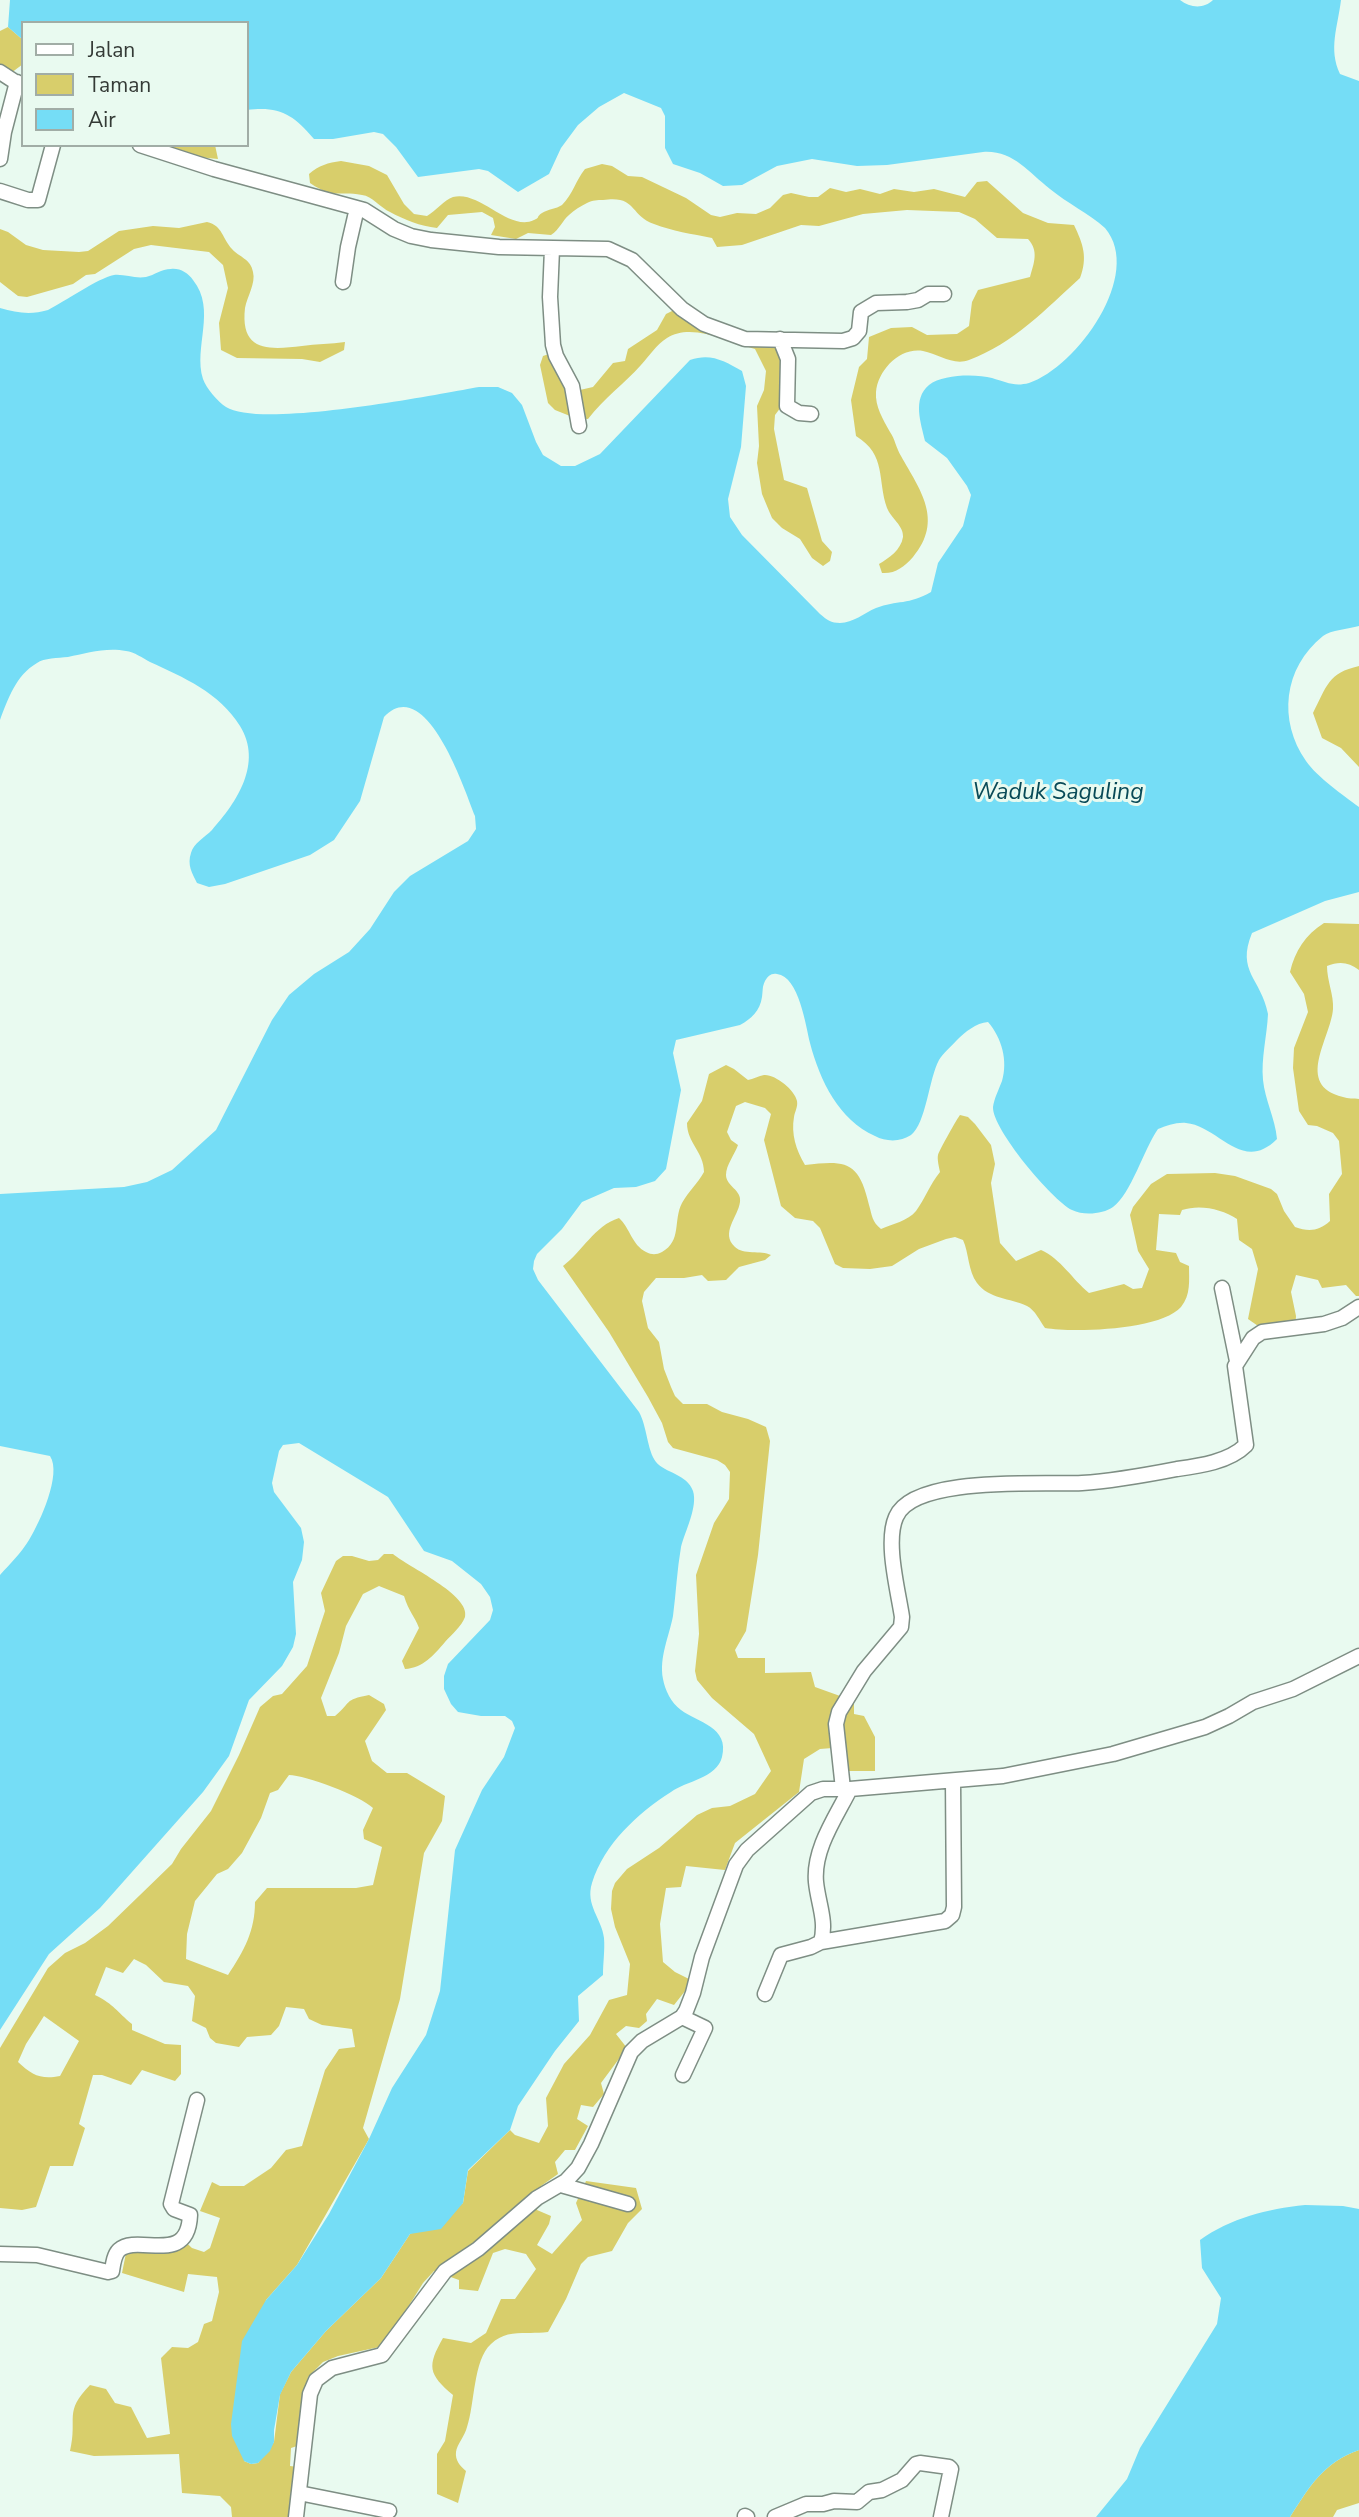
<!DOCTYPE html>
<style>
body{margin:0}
#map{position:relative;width:1359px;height:2517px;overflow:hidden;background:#e9faf0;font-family:"Nunito Sans",sans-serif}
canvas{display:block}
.legend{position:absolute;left:21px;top:21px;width:228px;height:126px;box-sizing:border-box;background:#e9faf0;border:2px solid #a1ada6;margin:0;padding:9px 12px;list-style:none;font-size:21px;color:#343a36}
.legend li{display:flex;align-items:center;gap:14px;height:35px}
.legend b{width:35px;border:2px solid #a1ada6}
</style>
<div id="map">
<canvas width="1359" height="2517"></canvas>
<ul class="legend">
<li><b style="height:9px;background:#fff"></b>Jalan</li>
<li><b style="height:19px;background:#d8ce6b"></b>Taman</li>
<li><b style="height:19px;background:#75ddf6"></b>Air</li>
</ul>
</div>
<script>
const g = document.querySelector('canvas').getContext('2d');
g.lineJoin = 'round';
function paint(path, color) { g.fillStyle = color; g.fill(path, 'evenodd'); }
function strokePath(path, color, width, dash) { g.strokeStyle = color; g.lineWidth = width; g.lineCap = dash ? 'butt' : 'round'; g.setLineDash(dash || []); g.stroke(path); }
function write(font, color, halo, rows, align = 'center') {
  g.font = font + ' "Nunito Sans",sans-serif'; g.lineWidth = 6; g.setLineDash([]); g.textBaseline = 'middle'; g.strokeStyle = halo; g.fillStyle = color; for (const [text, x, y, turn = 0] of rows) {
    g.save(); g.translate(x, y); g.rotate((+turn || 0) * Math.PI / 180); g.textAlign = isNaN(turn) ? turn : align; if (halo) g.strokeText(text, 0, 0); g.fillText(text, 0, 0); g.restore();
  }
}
paint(new Path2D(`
 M8 27 23 40V64L11 73 0 66V31Z
 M156 145H215L218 159 198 157Z
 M341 161 369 166 387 175 404 204 414 214 427 216C436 211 444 200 453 197 480 190 509 232 534 220 541 217 535 218 542 213 548 209 556 209 562 205 573 194 576 180 585 169L602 164 612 166 628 176 642 177 686 198 711 215 720 217 737 213 756 214 770 208 783 195 791 193 809 197H818L830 188 846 192 860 189 880 194 894 189 914 192 934 189 965 197 977 182 987 181 1023 213 1048 223 1074 225C1083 244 1088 257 1080 278 1047 308 1013 344 969 360 953 366 939 354 923 351 900 347 878 370 876 392 875 407 883 419 890 432 895 439 896 448 901 456 920 490 944 520 913 557 904 567 895 574 882 573L879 564C889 558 901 550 903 537 904 526 891 518 887 508 877 480 887 455 856 436L851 400 859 367 867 359 869 337 891 328 912 327 927 335 957 334 969 326 972 302 978 290 1030 277C1034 263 1039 251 1028 239L997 238 975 219 959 212 907 210 863 214 819 226 801 225 742 245 717 247 712 238C692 234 672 231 654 224 629 215 637 195 603 200 597 200 593 200 587 203 581 206 574 210 569 215 562 221 560 229 551 235L528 233 516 239 491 235 495 227 493 218 482 212 448 215 437 228C420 226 405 220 390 212 381 208 372 196 362 195 338 190 335 200 310 183L309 174C319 165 328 163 341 161Z
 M207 222C223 226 222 238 232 249 239 257 251 259 253 272 256 283 247 297 245 308 240 352 269 350 302 346 316 344 331 344 345 342L344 350 320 362 302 359 237 358 221 350 219 323 228 288 223 265 209 252 151 245 134 249 95 274 86 275 73 284 27 297 18 296 0 282V229L8 232 26 245 43 250 79 252 88 251 119 231 153 226 179 228Z
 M686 304 726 330 790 338 794 355 781 407 775 415 774 429 784 480 807 488 822 541 832 552 830 561 823 566 812 558 800 539 782 528 772 518 762 494 757 463 759 446 757 406 764 390 766 371 755 349C730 342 691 322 667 338 656 345 650 355 641 365 624 384 604 398 588 419L575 418 555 410 548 403 540 365 543 356 549 354 571 392 593 387 613 363 625 361 628 349 657 330 666 314Z
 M1359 666V767L1341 748 1322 738 1313 713C1327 686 1328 673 1359 666Z
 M1324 923 1359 924V970C1349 962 1339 961 1327 966 1327 981 1334 995 1333 1009 1331 1038 1294 1085 1343 1097 1348 1099 1354 1098 1359 1099V1296H1356L1346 1285 1322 1288 1318 1280 1296 1275 1291 1292 1296 1316 1295 1332 1261 1328 1248 1319 1258 1269 1252 1249 1239 1240 1237 1219C1222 1209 1200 1204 1182 1210L1180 1215 1159 1214 1156 1250 1176 1253 1180 1262 1189 1266C1189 1280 1191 1295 1181 1307 1161 1330 1074 1333 1045 1328 1040 1321 1035 1310 1027 1306 1010 1298 989 1299 977 1283 968 1271 969 1253 963 1240L955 1237 946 1239 919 1249 892 1266 870 1269 843 1268 835 1264 820 1228 813 1221 795 1218 781 1206 764 1140 771 1114 765 1108 745 1102 736 1106 727 1132 731 1140 738 1145C735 1154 726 1165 726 1175 726 1186 742 1190 740 1202 738 1217 720 1233 735 1247 743 1255 761 1250 771 1255L765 1260 739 1267 726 1280 708 1281 702 1275 684 1278H656L644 1292 642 1301 648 1328 659 1342 664 1369 671 1387 675 1396 683 1404H707L722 1412 748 1419 766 1427 770 1441 758 1555 746 1631 735 1650 738 1658H765V1673L811 1672 815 1687 854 1701V1714L864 1716 875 1737V1771H849L845 1747 820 1749 804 1759 799 1792 735 1843 725 1870 686 1866 681 1887 666 1888 660 1924 663 1962 675 1972 693 1981 674 2005 657 1999 646 2014 647 2021 639 2028 626 2026 616 2034 627 2048 601 2083 604 2094 593 2107 581 2105 577 2119 588 2126 575 2150H565L555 2162 558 2174 541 2186 537 2210 551 2216 549 2224 537 2245 552 2254 582 2220 576 2203 586 2181 636 2188 642 2209 628 2223 612 2251 588 2257 581 2264 566 2299 548 2332C526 2335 507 2328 491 2344 473 2360 475 2404 467 2427 465 2436 457 2444 456 2452 455 2460 460 2466 466 2471L458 2503 437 2494V2454L445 2441 453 2395C428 2374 427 2366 443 2338L471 2343 486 2333 501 2299H515L536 2269 526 2254 505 2249 493 2253 478 2291 459 2289V2280L434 2271 423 2283 398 2323 379 2347 338 2356 323 2362 308 2377 297 2446 291 2448 290 2466 298 2467 291 2517H232L231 2507 220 2496 182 2493 179 2454 94 2456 70 2451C78 2417 63 2413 90 2385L106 2389 115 2403 131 2407 147 2438 170 2434 161 2358 172 2347 188 2348 198 2342 204 2324 212 2321 219 2292 217 2277 188 2274 184 2292 122 2273 126 2253 170 2242 176 2233 192 2248 204 2252 210 2248 220 2218 200 2211 212 2182 220 2186H244L271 2168 286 2150 302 2146 325 2070 339 2049 355 2047 352 2029 322 2025 309 2019 304 2009 286 2007 279 2026 271 2035 247 2037 239 2047 216 2043 210 2038 206 2028 192 2021 195 1996 188 1986 164 1982 146 1965 134 1959 123 1973 106 1967 95 1995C115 2005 116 2011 132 2024V2030L165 2044 181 2045V2074L175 2081 142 2070 131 2085 102 2075H93L79 2124 85 2128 73 2166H50L36 2207 22 2210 0 2208V2048L48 1968 65 1953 85 1943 108 1926 172 1864 181 1849 211 1811 239 1755 260 1707 273 1696 282 1694 307 1666 325 1611 321 1593 336 1561 343 1556H352L369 1561 378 1560 384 1554H393C408 1567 471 1595 465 1617 462 1626 451 1635 445 1642 434 1655 423 1668 405 1669L402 1661 419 1628C414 1615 409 1612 404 1596L379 1586 363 1594 346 1626 339 1653 321 1698 327 1716H335C352 1702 343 1700 369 1695L384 1704 386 1710 365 1741 372 1761 387 1773H407L445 1796 442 1821 424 1853 400 1999 363 2128 369 2139 297 2265 266 2300 244 2461 251 2464 258 2463 274 2442 280 2394 291 2372 326 2331 381 2278 410 2234 463 2203 468 2171 510 2130 515 2135 539 2143 548 2126 546 2098 564 2064 590 2035 609 2000 627 1995 630 1964 615 1927 611 1909 612 1891 615 1883 627 1869 659 1848 697 1815 712 1808 730 1806 755 1794 771 1771 754 1734 712 1698 697 1680 695 1671 699 1634 696 1575 714 1523 729 1499 730 1472 725 1465 717 1460 673 1448 668 1442 662 1423 648 1397 609 1332 563 1266C583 1251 594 1226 619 1218 630 1228 632 1245 646 1252 652 1255 656 1255 662 1252 682 1241 673 1220 682 1203 688 1192 698 1183 704 1172 704 1152 687 1143 687 1123L702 1101 709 1074 726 1065 734 1069 748 1080C753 1079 759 1076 764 1075 775 1074 795 1090 797 1101 798 1107 795 1111 794 1117 791 1134 796 1150 805 1165 846 1160 859 1161 869 1205 872 1215 872 1222 881 1229 892 1224 908 1221 916 1211 925 1199 930 1184 940 1172 939 1167 937 1159 938 1155 939 1151 958 1117 960 1115L968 1117 975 1124 991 1145 995 1164 991 1183 1000 1243 1016 1261 1041 1250C1061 1259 1072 1279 1089 1293L1124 1284 1133 1289 1142 1288 1149 1269 1138 1251 1130 1215 1133 1207 1151 1184 1167 1174 1215 1173 1235 1176 1271 1189 1277 1194 1284 1211 1295 1227C1309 1232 1319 1231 1330 1221L1329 1194 1342 1174 1339 1141 1333 1133 1317 1126 1308 1125 1299 1111 1293 1068 1294 1048 1308 1012 1304 994 1290 972C1295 951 1305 935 1324 923ZM289 1775C305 1775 361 1796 373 1808L363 1830 364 1839 382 1847 373 1885 356 1888H267L255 1902C255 1931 244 1951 228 1975L186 1959 187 1934 195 1901 217 1874 228 1869 242 1853 261 1818 270 1793 278 1790ZM44 2016 79 2041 60 2076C41 2080 32 2075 18 2062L26 2044Z
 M1359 2450V2503L1337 2510 1333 2517H1290C1310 2486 1323 2463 1359 2450Z`), '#d8ce6b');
paint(new Path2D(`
 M10 0H1180C1190 8 1204 9 1213 0H1341C1338 26 1328 49 1340 74L1359 81V626C1348 629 1331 630 1323 636 1283 668 1278 721 1306 761 1317 777 1343 795 1359 807V892L1325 901 1252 933C1236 972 1261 978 1268 1014 1267 1036 1261 1058 1263 1080 1265 1100 1275 1118 1277 1139 1242 1174 1219 1126 1186 1123 1177 1122 1166 1126 1158 1129 1144 1149 1131 1194 1113 1207 1103 1214 1084 1216 1072 1210 1052 1200 992 1129 993 1107 994 1099 999 1089 1002 1081 1008 1061 1002 1038 988 1022 976 1023 965 1032 957 1040 951 1047 943 1053 939 1060 929 1078 926 1124 911 1135 901 1142 886 1142 875 1136 839 1120 820 1081 810 1043 806 1027 799 976 777 974 771 973 768 976 765 981 762 987 763 991 762 997 760 1011 751 1019 740 1025L676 1040 673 1053 681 1090 666 1169 655 1181 636 1187 614 1188 582 1202 562 1229 537 1254 534 1261 533 1269 538 1280 639 1412C647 1426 647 1450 656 1462 665 1473 687 1474 693 1491 698 1507 685 1531 681 1547 677 1570 676 1593 673 1616 669 1637 659 1657 663 1679 665 1690 671 1703 681 1710 697 1722 730 1727 722 1757 717 1778 686 1781 671 1792 638 1813 604 1844 592 1883 585 1905 602 1919 604 1938 605 1950 603 1963 603 1975L578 1996 579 2021 555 2051 518 2106 510 2130 468 2170 463 2203 441 2229 410 2234 381 2278 326 2331 291 2372 280 2395 274 2430V2442L270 2451 258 2463 251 2464 244 2461 232 2436 231 2424 242 2341 266 2300 297 2265 329 2214 369 2139 392 2088 426 2035 440 1991 455 1850 482 1790 504 1757 515 1728 512 1721 505 1716H481L458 1712 451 1704 444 1689V1676L448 1664 490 1620 493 1610 490 1597 481 1584 452 1561 424 1551 388 1497 299 1443 283 1445 279 1451 272 1483 274 1492 301 1528 304 1542 302 1560 293 1582 296 1634 293 1647 282 1666 249 1700 229 1756 203 1792 100 1908 49 1954 0 2030V1575C10 1564 21 1553 29 1540 40 1522 62 1474 50 1456L0 1446V1194L124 1187 147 1182 172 1170 216 1130 272 1020 289 995 314 974 349 952 370 929 394 892 410 876 468 841 476 829 475 816C464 788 426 673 384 717L360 801 334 840 310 855 225 884 209 887 197 883C192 873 187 865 191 853 193 844 205 837 212 830 237 802 263 763 240 726 220 693 183 677 150 662 143 658 134 652 126 651 107 647 86 653 68 657 58 658 44 658 37 663 16 675 8 699 0 720V308C17 313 31 315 48 310 64 302 98 278 114 275 125 274 135 279 146 277 155 275 161 269 171 269 180 268 188 273 193 280 217 310 193 347 203 379 206 388 218 402 226 407 260 429 434 395 479 387H498L512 393 522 405 536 442 543 455 561 466H575L600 454 690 360C711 353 724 361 742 371L746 386 741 447 728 499 730 517 742 535 820 614C827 620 831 623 840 623 853 623 864 613 876 608 897 600 909 605 931 592L938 563 963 526 971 495 967 486 947 458 925 441C921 423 912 399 929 385 943 374 976 374 992 378 1006 382 1014 387 1029 383 1077 367 1144 274 1105 228 1088 213 1067 203 1050 189 1028 172 1013 150 983 152L887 165 857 166 812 159 777 166 742 185 723 186 700 173 673 164 665 148V116L661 108 624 93 599 107 578 125 561 148 549 174 518 192 488 171 479 169 418 177 396 147 383 134 374 132 333 139H314C293 114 279 106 247 110V23H23V40L8 27Z
 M1305 2205 1343 2206 1359 2209V2450C1323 2463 1310 2486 1290 2517H1096L1127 2479 1140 2448 1217 2324 1221 2298 1202 2268 1200 2240C1231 2218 1267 2209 1305 2205Z`), '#75ddf6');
const minor = new Path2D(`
 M0 72 23 87
 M140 145 214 169 364 210 394 229 411 236 431 240 499 247 608 249 632 260 682 309 704 324 745 339 843 341 853 338 859 331 861 312 876 303 907 302 918 300 928 294H944
 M0 159 4 132 17 82
 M0 191 28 200H38L53 145
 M552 249 550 297 553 345 556 356 572 386 579 426
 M343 282 348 247 357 208
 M780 339 788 359 787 406 799 413 811 414
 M1222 1288 1237 1361
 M843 1789 836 1724 839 1712 864 1671 901 1627 902 1617C898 1590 885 1542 896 1517 913 1475 1043 1485 1082 1483 1114 1481 1146 1475 1177 1469 1199 1466 1229 1462 1246 1445L1235 1366 1253 1338 1262 1332 1324 1324 1342 1318 1359 1307
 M821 1942 945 1921 952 1915 954 1907 953 1781
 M765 1994 781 1955 811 1947 821 1942C827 1921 818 1903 816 1882 813 1849 836 1817 850 1789
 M682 2017 705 2028 683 2075
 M561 2185 628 2204
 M0 2254 37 2255 108 2272 112 2271C113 2264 114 2255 119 2250 138 2233 188 2267 190 2215L174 2209 171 2204 197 2100
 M299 2493 389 2511
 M745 2516 747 2517
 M296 2517 310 2394 316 2380 332 2368 382 2355 445 2271 478 2249 537 2198 566 2181 578 2168 591 2144 631 2052 642 2041 682 2017 686 2011 693 1993 702 1957 736 1865 747 1850 811 1793 823 1789H850L1003 1776 1113 1754 1205 1727 1229 1716 1253 1702 1293 1689 1359 1656
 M775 2517 806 2504H823L834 2501 857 2502 869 2492 882 2490 902 2480 916 2464 920 2463 949 2467 951 2469 941 2517`);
strokePath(minor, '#7e8e84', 17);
strokePath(minor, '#fff', 14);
write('italic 23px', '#084a57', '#e9faf0', [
 ["Waduk Saguling",1058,793]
]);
</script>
